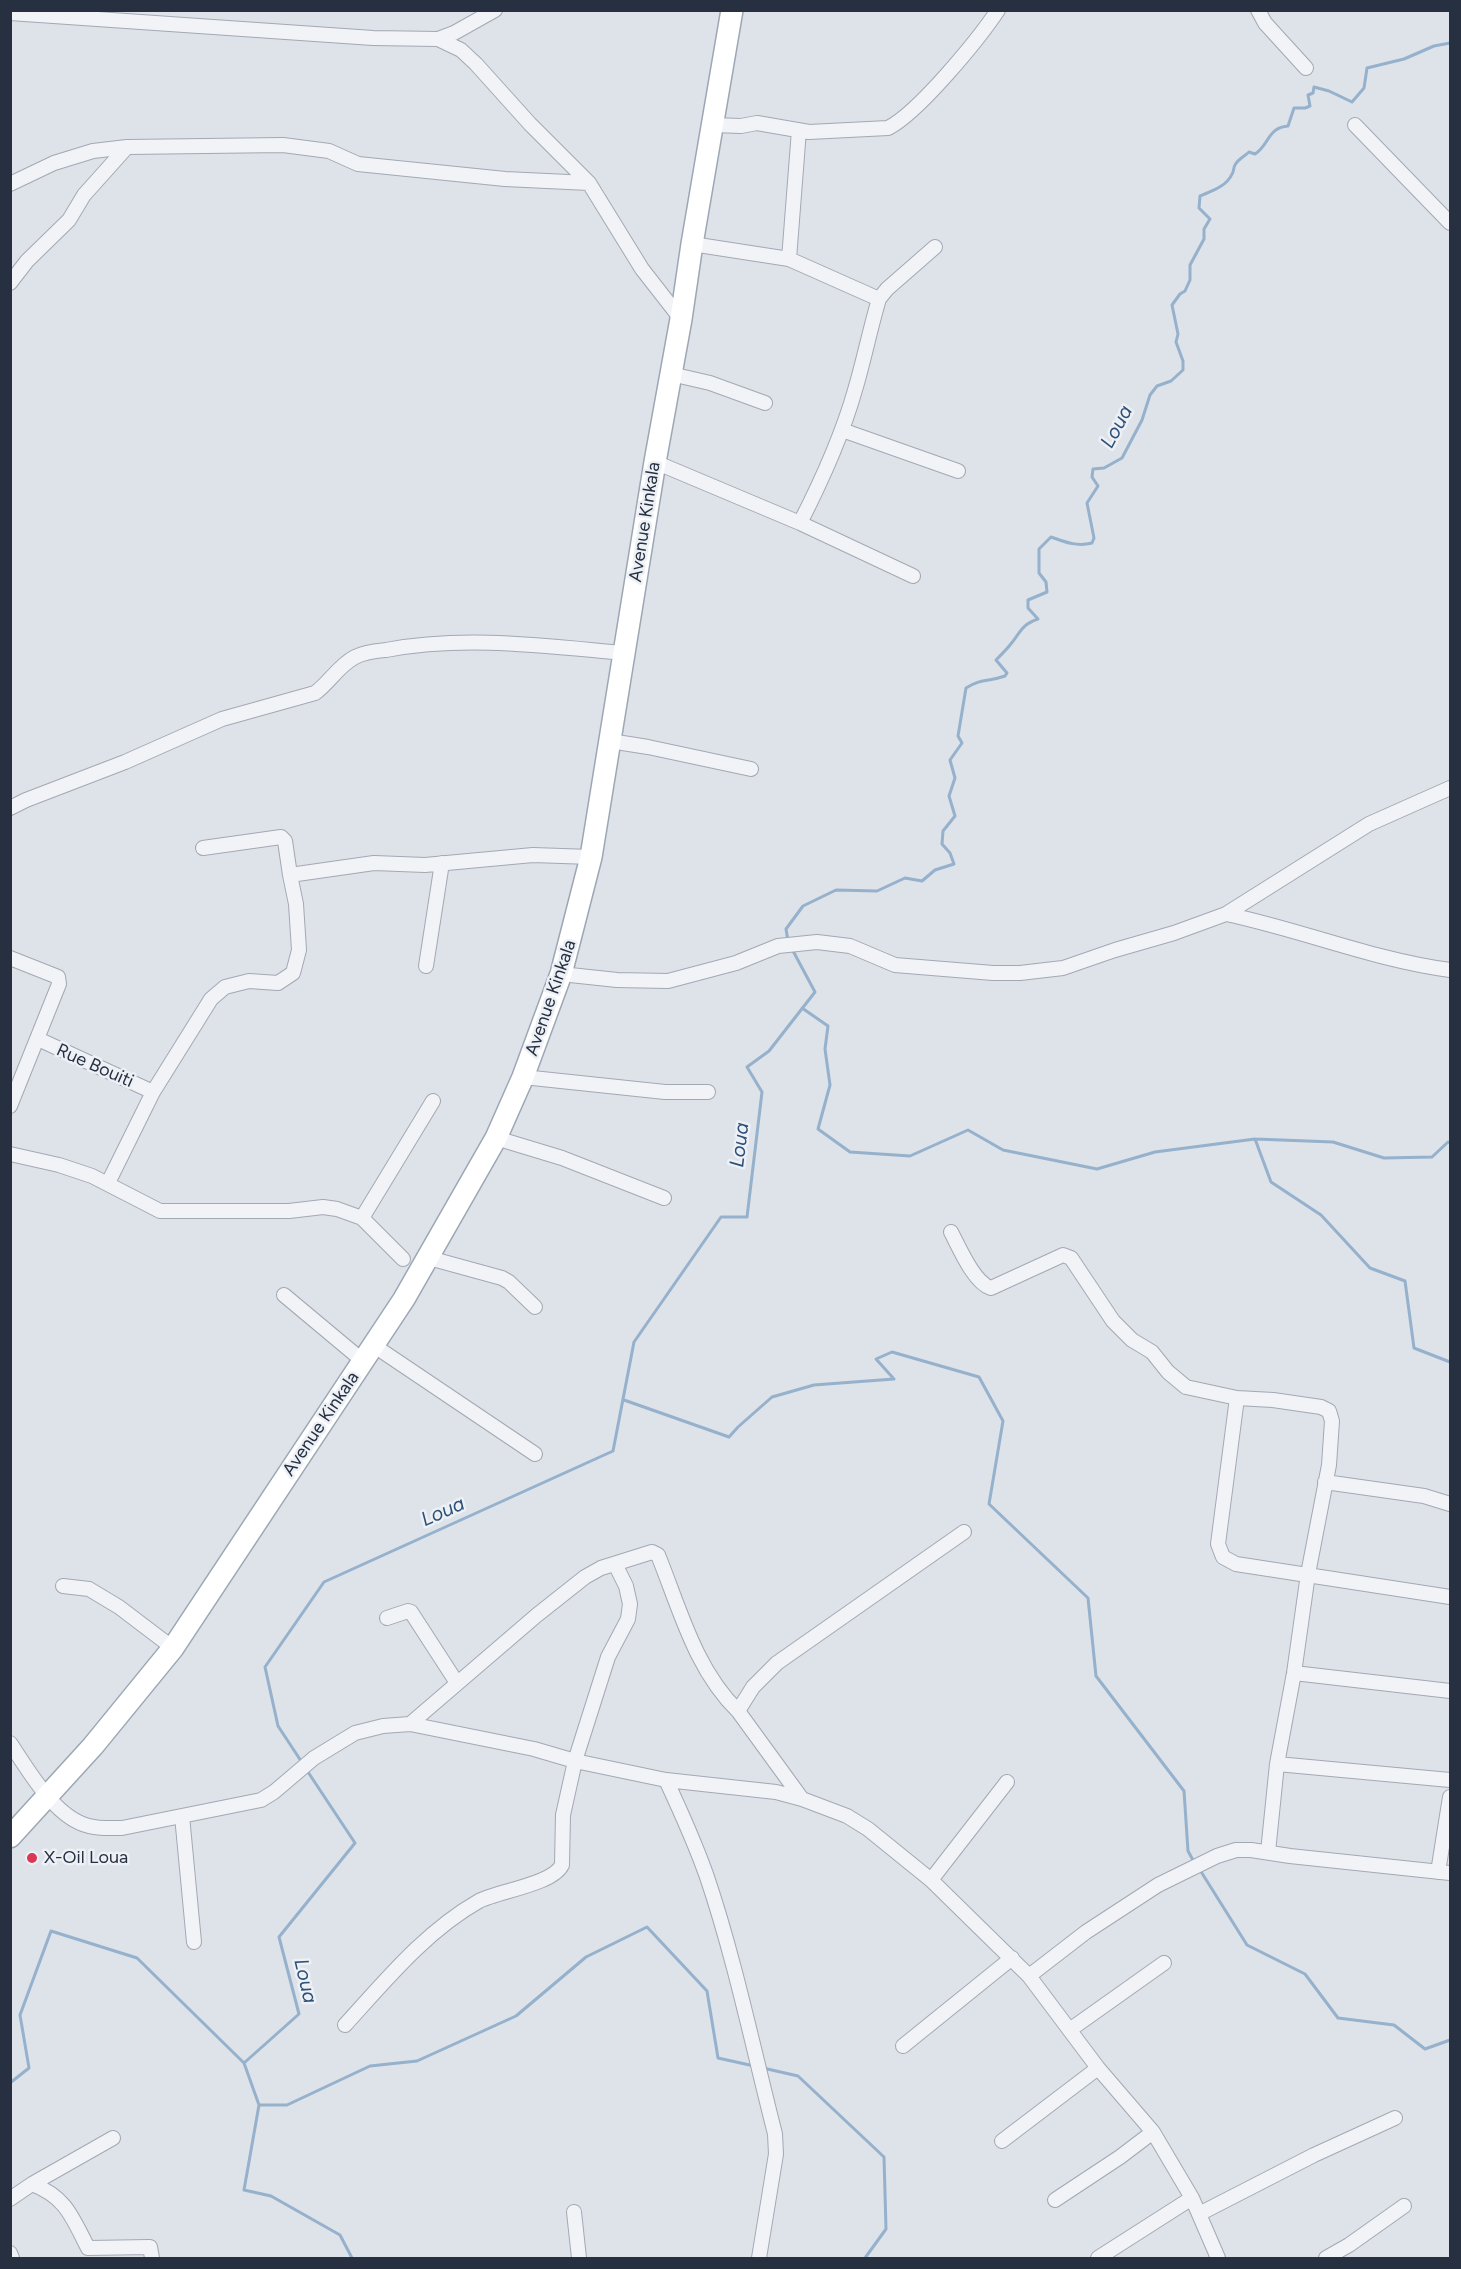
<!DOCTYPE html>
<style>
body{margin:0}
#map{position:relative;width:1461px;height:2269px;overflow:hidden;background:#dee2e9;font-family:Figtree,sans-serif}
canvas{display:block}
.frame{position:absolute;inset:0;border:12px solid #263041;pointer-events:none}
</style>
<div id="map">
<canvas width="1461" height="2269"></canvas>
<div class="frame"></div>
</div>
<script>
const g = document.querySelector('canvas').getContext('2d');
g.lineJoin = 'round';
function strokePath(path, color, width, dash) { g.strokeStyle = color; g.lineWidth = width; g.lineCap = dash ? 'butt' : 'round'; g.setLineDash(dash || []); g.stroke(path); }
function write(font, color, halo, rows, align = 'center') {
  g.font = font + ' Figtree,sans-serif'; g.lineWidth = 5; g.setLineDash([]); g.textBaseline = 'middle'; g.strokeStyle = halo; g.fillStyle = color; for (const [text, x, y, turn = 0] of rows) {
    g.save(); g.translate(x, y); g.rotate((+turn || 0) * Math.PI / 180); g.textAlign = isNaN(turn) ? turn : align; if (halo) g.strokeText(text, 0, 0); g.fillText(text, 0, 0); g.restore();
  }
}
strokePath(new Path2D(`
 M788 941 786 929 803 906 836 890 877 891 905 878 922 881 935 870 954 864 950 853 942 844 943 831 955 816 949 796 955 778 950 760 962 743 958 736 966 688C982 678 988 682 1005 676L1007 673 996 660C1001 655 1006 650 1010 645 1020 633 1022 624 1038 619L1028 608V600L1047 592 1046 582 1039 573V549L1051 537C1065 542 1077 547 1092 543L1094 538 1087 503 1098 486 1092 477 1093 469 1104 468 1122 458 1142 420 1150 395 1157 386 1171 381 1183 370V361L1176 342 1178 334 1172 305 1180 294 1185 291 1190 280V265L1204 239V229L1210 219 1199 208 1200 196C1212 191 1227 186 1232 174 1234 172 1233 168 1235 165 1237 160 1245 156 1249 152L1255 154C1270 144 1267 128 1288 126L1294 108H1305L1310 106 1308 95 1313 93 1314 87 1329 91 1352 102 1364 88 1367 68 1404 59 1434 46 1450 43
 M802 1008 828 1026 825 1049 830 1085 818 1129 850 1152 910 1156 968 1130 1003 1150 1097 1169 1155 1152 1255 1139 1271 1182 1321 1215 1370 1268 1405 1281 1414 1348 1450 1362
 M1255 1139 1333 1142 1384 1158 1432 1157 1448 1142 1450 1143
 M624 1400 729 1437 738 1427 772 1397 814 1385 894 1379 876 1359 892 1352 979 1377 1003 1421 989 1504 1088 1598 1096 1676 1184 1791 1188 1851 1194 1862
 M303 1764 278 1726 265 1667 324 1582 613 1451 634 1342 721 1217H747L762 1092 747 1067 769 1051 815 992 792 949
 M1200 1870 1247 1945 1305 1974 1338 2018 1394 2025 1425 2049 1450 2040
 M244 2063 259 2105H287L370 2066 417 2061 516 2016 586 1957 647 1927 707 1991 718 2058 754 2066
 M763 2068 798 2076 884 2157 886 2229 865 2258
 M10 2083 29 2068 20 2015 51 1931 137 1958 244 2063 299 2014 279 1937 355 1843 306 1769
 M259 2105 244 2190 271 2196 340 2235 352 2258`), '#95b1cc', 3);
const minor = new Path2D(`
 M1258 10 1265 23 1306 68
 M10 13 373 38 438 39 454 33 495 10
 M438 39 461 50 476 64 530 124 589 183 642 269 681 319
 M713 125 741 126 757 123 809 132 888 128C918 113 978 40 998 10
 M1355 125 1450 223
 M10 184 54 163 93 151 127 147
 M692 244 789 259 879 299C870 329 864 360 855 390 842 436 822 480 800 523
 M789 259 799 130
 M10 283 27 261 69 220 84 195 127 147 283 145 329 151 358 164 505 179 589 183
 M879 299 887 289 935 247
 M671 374 710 383 765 403
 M842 430 958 471
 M655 462 800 523 913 576
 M610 741 648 747 751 769
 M10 808 26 800 125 762 222 719 315 693C330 682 338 666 355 657 364 652 376 651 386 650 465 635 545 646 624 653
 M203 848 281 837 285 841 290 875
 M1226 914C1302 930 1374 960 1450 970
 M10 958 58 977 59 984 10 1106
 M426 966 442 863
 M561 974 617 980 668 981 736 963 778 946 817 942 850 946 895 965 993 973H1020L1063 968 1115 950 1174 933 1226 914 1369 824 1450 788
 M38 1039 153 1092
 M523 1077 665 1092H708
 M496 1138 562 1158 664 1198
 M10 1154 59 1165 92 1176 160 1211H289L323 1207 337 1209 362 1218 403 1259
 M108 1183 153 1092 211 999 225 987 249 981 278 983 293 973 299 950 296 904 290 875 374 863 425 865 533 855 591 857
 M362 1218 433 1101
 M951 1232C959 1247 974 1283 991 1288L1063 1255 1071 1258 1113 1321 1132 1340 1152 1352 1168 1372 1186 1387 1237 1398 1273 1400 1321 1407 1329 1411 1332 1421 1329 1465 1308 1574 1294 1673 1277 1764 1268 1852
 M429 1258 502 1278 509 1282 535 1307
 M284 1295 363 1361
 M373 1345 535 1454
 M1237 1398 1218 1544 1223 1557 1236 1564 1450 1597
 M1325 1482 1424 1496 1450 1504
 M63 1586 89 1589 119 1607 173 1648
 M387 1618 408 1611 411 1612 457 1683
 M1294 1673 1450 1691
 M410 1724 537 1615 585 1577 601 1568 652 1552 658 1555C680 1609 695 1669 738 1711
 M10 1743C29 1771 55 1818 89 1826 100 1829 110 1828 122 1828L261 1800 274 1792 314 1758 355 1733 383 1726 410 1724 534 1749 575 1761 666 1780 776 1792 802 1799 847 1816 868 1829 931 1880 1029 1976 1098 2068 1153 2132 1192 2198 1218 2258
 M1277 1764 1450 1780
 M666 1780C681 1812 695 1843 707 1877 735 1960 753 2048 775 2134L776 2154 759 2258
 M802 1799 738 1711 753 1687 777 1663 964 1532
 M182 1816 194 1942
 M1438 1872 1450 1797
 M931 1880 1007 1782
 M1029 1976 1086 1932 1158 1885 1217 1856 1236 1850H1251L1290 1856 1450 1873
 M345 2025C386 1980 426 1931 479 1901 499 1891 553 1884 562 1865L563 1815 575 1761 608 1657 628 1619 630 1604 626 1586 615 1564
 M1071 2029 1164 1963
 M903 2046 1012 1958
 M1002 2141 1098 2068
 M32 2184C66 2197 72 2217 88 2248L150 2247 152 2258
 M10 2199 32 2184 113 2138
 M1055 2200 1120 2157 1153 2132
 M574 2212 579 2258
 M1199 2214 1314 2155 1395 2118
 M10 2253 12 2258
 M1098 2258 1192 2198
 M1326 2258 1349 2245 1404 2206`);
const primary = new Path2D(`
 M10 1837 93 1746 173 1648 404 1299 496 1138 523 1077 561 974 591 857 655 462 681 319 692 244 732 10`);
strokePath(minor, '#a3a9b3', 16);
strokePath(primary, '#9ca7b5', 24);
strokePath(minor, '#f1f3f7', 14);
strokePath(primary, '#fff', 21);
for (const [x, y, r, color] of [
 [32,1858,6,"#d93754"]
]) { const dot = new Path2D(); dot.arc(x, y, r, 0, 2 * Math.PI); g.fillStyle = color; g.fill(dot); strokePath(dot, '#edf1f6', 2); }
write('18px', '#263041', '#edf1f6', [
 ["Avenue Kinkala",645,522,-81],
 ["Avenue Kinkala",551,998,-71],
 ["Rue Bouiti",95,1066,24],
 ["Avenue Kinkala",321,1424,-56]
]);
write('18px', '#263041', '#edf1f6', [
 ["X-Oil Loua",44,1858]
], 'left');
write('italic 20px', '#2c5078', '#edf1f6', [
 ["Loua",1117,427,-62],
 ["Loua",740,1145,-83],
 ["Loua",443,1512,-24],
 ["Loua",305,1981,77]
]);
</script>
